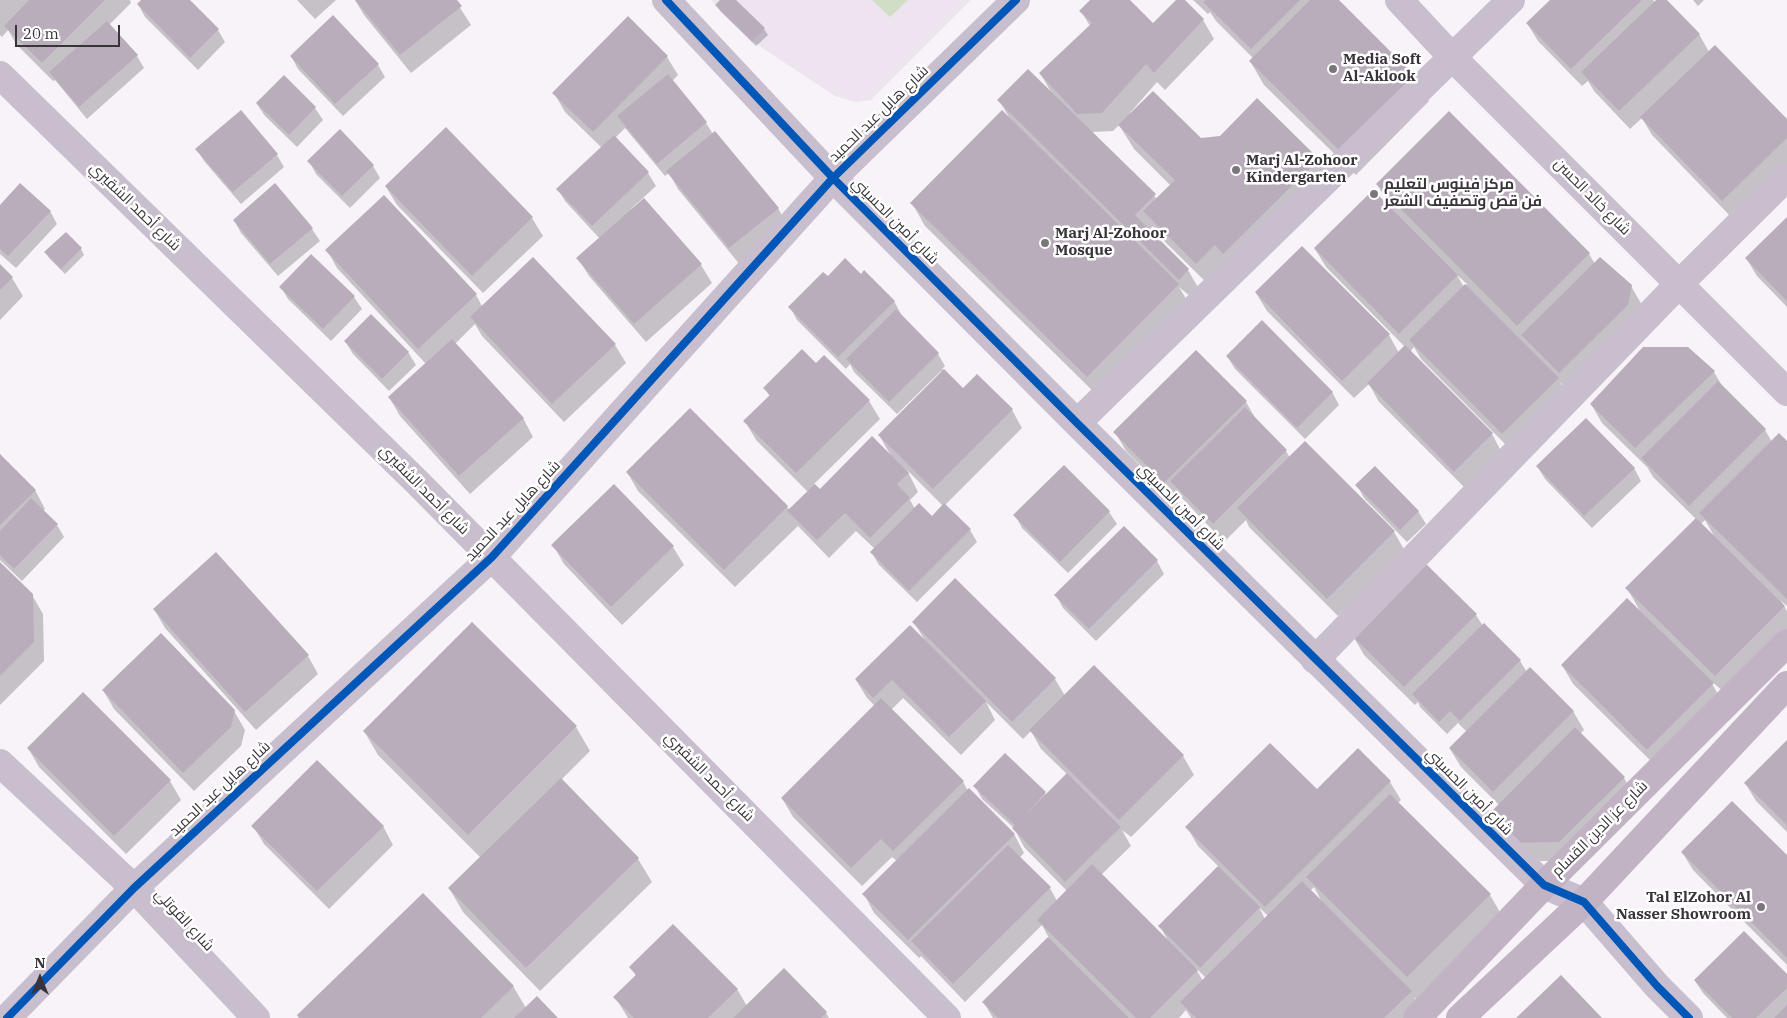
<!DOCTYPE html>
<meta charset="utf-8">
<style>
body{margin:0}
#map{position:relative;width:1787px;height:1018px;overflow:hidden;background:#f8f2f9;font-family:"IBM Plex Serif",serif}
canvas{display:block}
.north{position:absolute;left:15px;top:953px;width:50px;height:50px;-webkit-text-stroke:4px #fff;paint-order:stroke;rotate:0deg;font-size:14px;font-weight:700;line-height:20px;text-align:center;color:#383439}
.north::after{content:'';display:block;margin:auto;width:18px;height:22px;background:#383439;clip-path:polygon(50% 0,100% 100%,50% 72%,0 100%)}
.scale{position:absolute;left:15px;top:25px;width:105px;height:22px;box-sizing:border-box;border:2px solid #383439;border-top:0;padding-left:6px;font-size:15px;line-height:18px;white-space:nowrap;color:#383439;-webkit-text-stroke:4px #fff;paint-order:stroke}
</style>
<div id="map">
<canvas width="1787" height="1018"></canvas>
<div class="north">N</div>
<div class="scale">20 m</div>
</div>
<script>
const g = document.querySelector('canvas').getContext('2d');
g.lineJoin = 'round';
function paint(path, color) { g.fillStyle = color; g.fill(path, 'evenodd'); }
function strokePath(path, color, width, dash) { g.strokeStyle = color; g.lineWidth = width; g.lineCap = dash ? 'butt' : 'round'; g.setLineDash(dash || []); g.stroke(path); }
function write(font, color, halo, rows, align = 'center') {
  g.font = font + ' "IBM Plex Serif",Cairo,serif'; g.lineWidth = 5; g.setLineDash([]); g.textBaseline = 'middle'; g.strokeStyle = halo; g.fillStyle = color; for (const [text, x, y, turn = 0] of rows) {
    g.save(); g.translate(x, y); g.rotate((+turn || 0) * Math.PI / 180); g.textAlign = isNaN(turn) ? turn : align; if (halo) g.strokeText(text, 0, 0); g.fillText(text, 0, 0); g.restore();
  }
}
paint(new Path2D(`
 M711 0H971L871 100 856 102 835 96 752 41Z`), '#eee4f0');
paint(new Path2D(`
 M872 0H908L890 17Z`), '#d0dec6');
paint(new Path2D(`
 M0 0H130L131 3 109 25 137 56 144 68 87 119 55 80 53 81 16 44 8 30 2 37 0 35Z
 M143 0H189L218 30 225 42 198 70 145 17 138 4Z
 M297 0H336L315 19Z
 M355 0H455L471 25 411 73 364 15Z
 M722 0H735L764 29 768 35 756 46 720 11 717 5Z
 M1092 0H1128L1153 25 1178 0H1184L1203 20 1214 39 1165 90 1157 82 1130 113 1131 114 1200 139 1318 160 1331 183 1211 287 1158 235 1153 226 1148 231 1188 270 1199 289 1191 297 1179 287 1192 309 1101 399 925 226 912 203 1009 117 999 100 1051 92 1040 73 1090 26 1081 11ZM1119 125 1134 149 1171 186 1157 199 1092 132 1113 131Z
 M1193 0H1337L1415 77 1429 101 1356 175 1264 85 1250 61 1253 58 1216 21 1210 12 1208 14Z
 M1551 0H1653L1655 3 1658 0H1666L1699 34 1709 52 1787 121V167L1733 219 1652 135 1642 118 1630 129 1594 91 1588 81 1582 86 1538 41 1527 23Z
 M1693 0H1704L1698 6Z
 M291 56 378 65 385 77 343 116 298 69Z
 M667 57 678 75 672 81 706 123 713 134 778 208 788 227 741 266 678 189 669 173 665 176 625 128 615 138 648 173 656 186 631 209 701 265 712 283 646 342 589 276 578 258 600 239 565 201 558 189 602 148 565 112 554 93Z
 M284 77 315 108 323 120 297 147 265 116 257 104Z
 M197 149 277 155 284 167 241 204 204 161Z
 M309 161 373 166 380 178 350 208 316 174Z
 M1377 184 1589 254 1595 264 1631 286 1642 305 1570 391 1560 382 1569 397 1513 452 1421 359 1414 347 1410 352 1492 434 1502 453 1466 489 1379 402 1369 384 1354 398 1267 311 1256 293 1389 335 1399 353 1405 347 1326 267 1315 249 1391 208ZM1457 275 1467 284 1464 287Z
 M275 185 312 229 320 241 278 276 241 233 234 220Z
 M386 187 532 218 543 236 483 293 397 205Z
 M0 205 50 211 57 224 16 268 0 254Z
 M1787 219V307L1757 276 1746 258Z
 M66 233 81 249 84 255 65 274 49 258 46 252Z
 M327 250 476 295 482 306 615 345 626 363 564 422 482 336 475 324 455 344 523 418 533 437 470 494 400 416 389 397 426 364 337 268Z
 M0 266 12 278 23 296 0 320Z
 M861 276 894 301 901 314 900 315 938 354 945 366 942 369 963 389 1012 410 1022 428 945 505 970 530 977 542 917 602 879 565 872 553 875 549 856 531 829 558 798 526 735 587 638 491 627 472 690 410 790 510 808 492 756 440 745 421 770 397 765 388 816 364 869 401 880 419 814 484 820 490 891 456 879 435 942 372 941 371 897 414 854 372 850 364 846 369 797 320 790 307 828 278ZM907 470 943 506 932 518 915 509 910 500 918 492Z
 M281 287 354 297 362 309 331 341 288 299Z
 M345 341 408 352 416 365 389 391 353 354Z
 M1687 348 1714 372 1724 389 1765 430 1772 442H1787V606L1781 601 1787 611V633L1726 694 1710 680 1723 703 1658 768 1573 684 1562 665 1640 611 1627 588 1696 519 1653 477 1647 467 1602 423 1591 404ZM1705 520 1714 536 1701 524Z
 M1227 356 1332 392 1339 405 1305 439 1235 369Z
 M1246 402 1257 421 1286 451 1290 458 1305 443 1394 532 1405 551 1338 616 1249 527 1246 520 1224 542 1180 496 1175 500 1126 451 1115 432Z
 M0 455 35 490 45 509 43 511 57 525 64 537 22 581 0 560Z
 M1064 466 1109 512 1117 524 1068 573 1022 528 1015 515Z
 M1537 466 1634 468 1641 481 1592 528 1545 479Z
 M1357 485 1418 511 1426 524 1407 542 1364 498Z
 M1124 528 1157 561 1164 574 1096 641 1063 608 1056 595Z
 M553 545 673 547 684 565 622 625 564 564Z
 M0 564 32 595 43 614 44 661 0 705Z
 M154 609 308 656 318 674 256 730 165 628Z
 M1476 615 1483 626 1484 625 1520 661 1527 672 1573 711 1584 730 1580 734 1624 778 1635 796 1570 861H1533L1500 833 1499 805 1461 767 1450 749 1467 732 1458 723 1447 734 1420 707 1418 702 1415 705 1364 655 1353 636Z
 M914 622 1055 679 1065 696 1094 667 1183 756 1194 775 1131 837 1122 830 1131 846 1101 875 1168 941 1160 926 1219 867 1198 846 1187 827 1317 791 1390 782 1401 800 1398 803 1490 895 1508 926 1425 1007 1414 997 1424 1015 1421 1018H1191L1186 1010 1179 1018H993L984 1003 1049 938 1042 925 965 1002 921 956 919 958 874 913 864 894 897 861 892 857 862 886 793 817 782 798 875 706 867 698 856 680 924 639ZM903 698 961 755 995 720 986 702 1023 739 1031 731 1041 749 1067 774 1046 795 1045 793 975 786 982 799 1014 828 1024 847 1067 891 1057 901 1050 888 1019 858 1024 853 1014 834 968 791 963 782 891 710ZM1314 887 1322 902 1310 891ZM1260 908 1268 916 1265 919 1260 909ZM1196 968 1206 978 1203 981 1196 969Z
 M472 624 576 727 590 751 561 780 638 859 652 882 540 991 463 912 449 888 481 858 378 755 364 731Z
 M103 690 234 711 245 730 241 746 194 791 114 709Z
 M1787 742V832L1756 801 1745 783Z
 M28 748 170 781 181 800 126 854 39 767Z
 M253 826H383L393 845 329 909 264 844Z
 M1682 852 1787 857V965L1693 870Z
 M631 967 737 989 747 1006 784 970 826 1013 829 1018H628L615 997 636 976Z
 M1787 976V1018H1727L1703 993 1695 981Z
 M513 986 526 1008 556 1018H300Z`), '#0003');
paint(new Path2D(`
 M29 0H105L42 63 4 26Z
 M141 0H190L219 29 190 58 137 4Z
 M355 0H457L462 6 400 55Z
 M720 0H736L765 28 752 41 715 5Z
 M1090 0H1130L1153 23 1176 0H1185L1204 19 1154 73 1146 64 1102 113 1077 114 1039 73 1092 23 1079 11Z
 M1206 0H1300L1251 49 1203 2Z
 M1310 0H1339L1416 77 1341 152 1249 61Z
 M1550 0H1642L1571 69 1526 23Z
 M1656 0H1667L1700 34 1619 111 1581 72Z
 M333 15 379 64 335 104 290 56Z
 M628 16 668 56 593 132 552 93Z
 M107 21 138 55 79 107 49 72Z
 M1715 45 1787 119V138L1722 201 1640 117Z
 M1028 69 1156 194 1135 215 1189 269 1179 280 997 100Z
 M668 74 707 122 657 164 617 116Z
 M284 75 316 107 289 135 256 103Z
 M1153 91 1201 138 1220 136 1257 98 1319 159 1223 254 1215 245 1196 264 1143 211 1175 180 1118 125Z
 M241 110 278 154 233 192 195 149Z
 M1002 110 1179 284 1087 377 910 203Z
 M1449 111 1590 253 1517 326 1376 184Z
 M446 127 533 217 472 276 385 186Z
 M340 129 374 165 342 196 307 161Z
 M715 131 779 208 729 248 666 171Z
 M614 135 649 172 592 226 556 189Z
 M20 183 51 211 8 256 0 249V205Z
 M275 183 313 228 270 264 233 220Z
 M1373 190 1458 275 1399 334 1314 248Z
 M384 195 477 294 418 349 325 250Z
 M644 198 702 264 634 324 576 258Z
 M1787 217V301L1745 258Z
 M66 232 82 248 61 269 44 252Z
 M1302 246 1390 334 1342 381 1255 292Z
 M311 254 355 296 323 329 279 287Z
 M533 257 616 344 552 404 470 317Z
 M1600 257 1632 285 1628 305 1559 373 1521 335Z
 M845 258 861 274 864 270 895 301 838 357 788 307 823 272 828 276Z
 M0 264 13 277 0 290Z
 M1465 284 1559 378 1502 434 1409 340Z
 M896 309 939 353 889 402 846 359Z
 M371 314 409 352 382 379 344 341Z
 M1262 320 1333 392 1297 428 1226 356Z
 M452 339 524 418 459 476 388 397Z
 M1405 345 1493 433 1454 472 1367 383Z
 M1643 347H1688L1715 371 1635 448 1590 404Z
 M802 349 816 363 824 355 870 400 796 473 743 421 770 395 763 388Z
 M1196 350 1247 401 1164 483 1113 432Z
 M944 369 963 388 977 374 1013 409 933 489 878 435Z
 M1718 381 1766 429 1689 506 1641 458Z
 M1245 407 1287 450 1213 524 1170 481Z
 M690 408 788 506 724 570 626 472Z
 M1586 418 1635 468 1584 516 1536 466Z
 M1779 433 1787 441V599L1699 513Z
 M872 436 909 473 897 484 910 498 870 538 845 513 817 540 787 511 815 484 820 489Z
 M1305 441 1395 531 1327 599 1237 508Z
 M0 454 36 490 0 525Z
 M1064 465 1110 511 1060 562 1013 515Z
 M1375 466 1419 511 1400 530 1355 485Z
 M614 484 674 546 611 607 551 545Z
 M31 498 58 524 14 569 0 555V531Z
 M919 503 932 516 944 503 971 529 909 591 870 552Z
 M1696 518 1785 606 1715 676 1625 588Z
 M1124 526 1158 560 1089 629 1054 595Z
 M216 552 309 655 245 712 153 609Z
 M0 562 33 594 34 642 0 676Z
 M1425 563 1477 614 1404 687 1352 636Z
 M955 578 1056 678 1012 722 912 622Z
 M1627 598 1714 683 1647 750 1561 665Z
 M472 622 577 726 468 835 363 731Z
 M1484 623 1521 660 1460 721 1450 711 1439 722 1412 694Z
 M910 625 986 701 949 737 892 680 873 698 855 679Z
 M161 633 235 710 231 727 183 773 102 690Z
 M1094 665 1184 755 1119 820 1029 730Z
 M1530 667 1574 711 1493 792 1449 748Z
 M83 692 171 780 114 836 27 748Z
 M881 698 964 781 893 851 881 839 851 868 781 798Z
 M1575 727 1625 777 1559 842 1521 843 1488 815Z
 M1787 740V825L1744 783Z
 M1270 743 1317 789 1358 748 1391 781 1265 907 1185 827Z
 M1005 753 1046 792 1026 814 1067 773 1121 827 1065 882 1012 828 1015 825 973 786Z
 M317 760 384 826 317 891 251 826Z
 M561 778 639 858 526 968 448 888Z
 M969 788 1015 834 908 940 862 894Z
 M1390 794 1491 894 1407 977 1306 877Z
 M1732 801 1787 855V958L1681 852Z
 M1008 845 1051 887 953 984 911 941Z
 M1092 864 1198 970 1150 1018H1136L1037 920Z
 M1218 866 1260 907 1200 968 1158 926Z
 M1302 881 1412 991 1384 1018H1196L1180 1002Z
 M423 893 514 986 481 1018H299L297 1015Z
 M673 924 738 989 708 1018H634L613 997 636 975 629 967Z
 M1744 931 1787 974V988L1756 1018H1732L1694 980Z
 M1048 937 1129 1018H998L982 1002Z
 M784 968 827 1012 821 1018H733Z
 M1561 975 1602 1018H1516Z
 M537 996 558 1018H514Z
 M1787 1005V1018H1774Z`), '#b9adbc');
strokePath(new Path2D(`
 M666 0 833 178 1077 423 1544 885 1584 902 1657 986 1689 1018
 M1399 0 1452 57 1787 392
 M0 75 417 482 947 1018
 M1077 423 1511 0
 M1315 660 1679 284 1787 177
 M0 763 134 888 256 1018
 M7 1018 134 888 492 557 833 178 1016 0`), '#c9becd', 28);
strokePath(new Path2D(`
 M1417 1018 1544 885 1787 643
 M1460 1018 1584 902 1787 685`), '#c1b3c4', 28);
strokePath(new Path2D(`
 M666 0 833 178 1077 423 1544 885 1584 902 1657 986 1689 1018
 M7 1018 134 888 492 557 833 178 1016 0`), '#0057b8', 8);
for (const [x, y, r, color] of [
 [1333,69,5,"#7b767c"],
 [1236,170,5,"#7b767c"],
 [1374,194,5,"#7b767c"],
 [1045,243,5,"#7b767c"],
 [1761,907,5,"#7b767c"]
]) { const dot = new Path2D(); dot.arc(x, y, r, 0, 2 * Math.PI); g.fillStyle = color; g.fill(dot); strokePath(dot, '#fff', 2); }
write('bold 15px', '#383439', '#fff', [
 ["Media Soft",1343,60],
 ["Al-Aklook",1343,77],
 ["Marj Al-Zohoor",1246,161],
 ["Kindergarten",1246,178],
 ["مركز فينوس لتعليم",1384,185],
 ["فن قص وتصفيف الشعر",1384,202],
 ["Marj Al-Zohoor",1055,234],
 ["Mosque",1055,251],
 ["Tal ElZohor Al",1751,898,"right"],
 ["Nasser Showroom",1751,915,"right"]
], 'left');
write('15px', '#383439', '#fff', [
 ["شارع هايل عبد الحميد",879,114,-44],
 ["شارع خالد الحسن",1592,197,45],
 ["شارع أحمد الشقيري",135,207,44],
 ["شارع أمين الحسيني",895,221,45],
 ["شارع أحمد الشقيري",424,490,45],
 ["شارع أمين الحسيني",1181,507,45],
 ["شارع هايل عبد الحميد",513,511,-47],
 ["شارع أحمد الشقيري",709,777,45],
 ["شارع هايل عبد الحميد",220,789,-43],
 ["شارع أمين الحسيني",1469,792,45],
 ["شارع عز الدين القسام",1600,829,-45],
 ["شارع القوتلي",184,920,47]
]);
</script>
